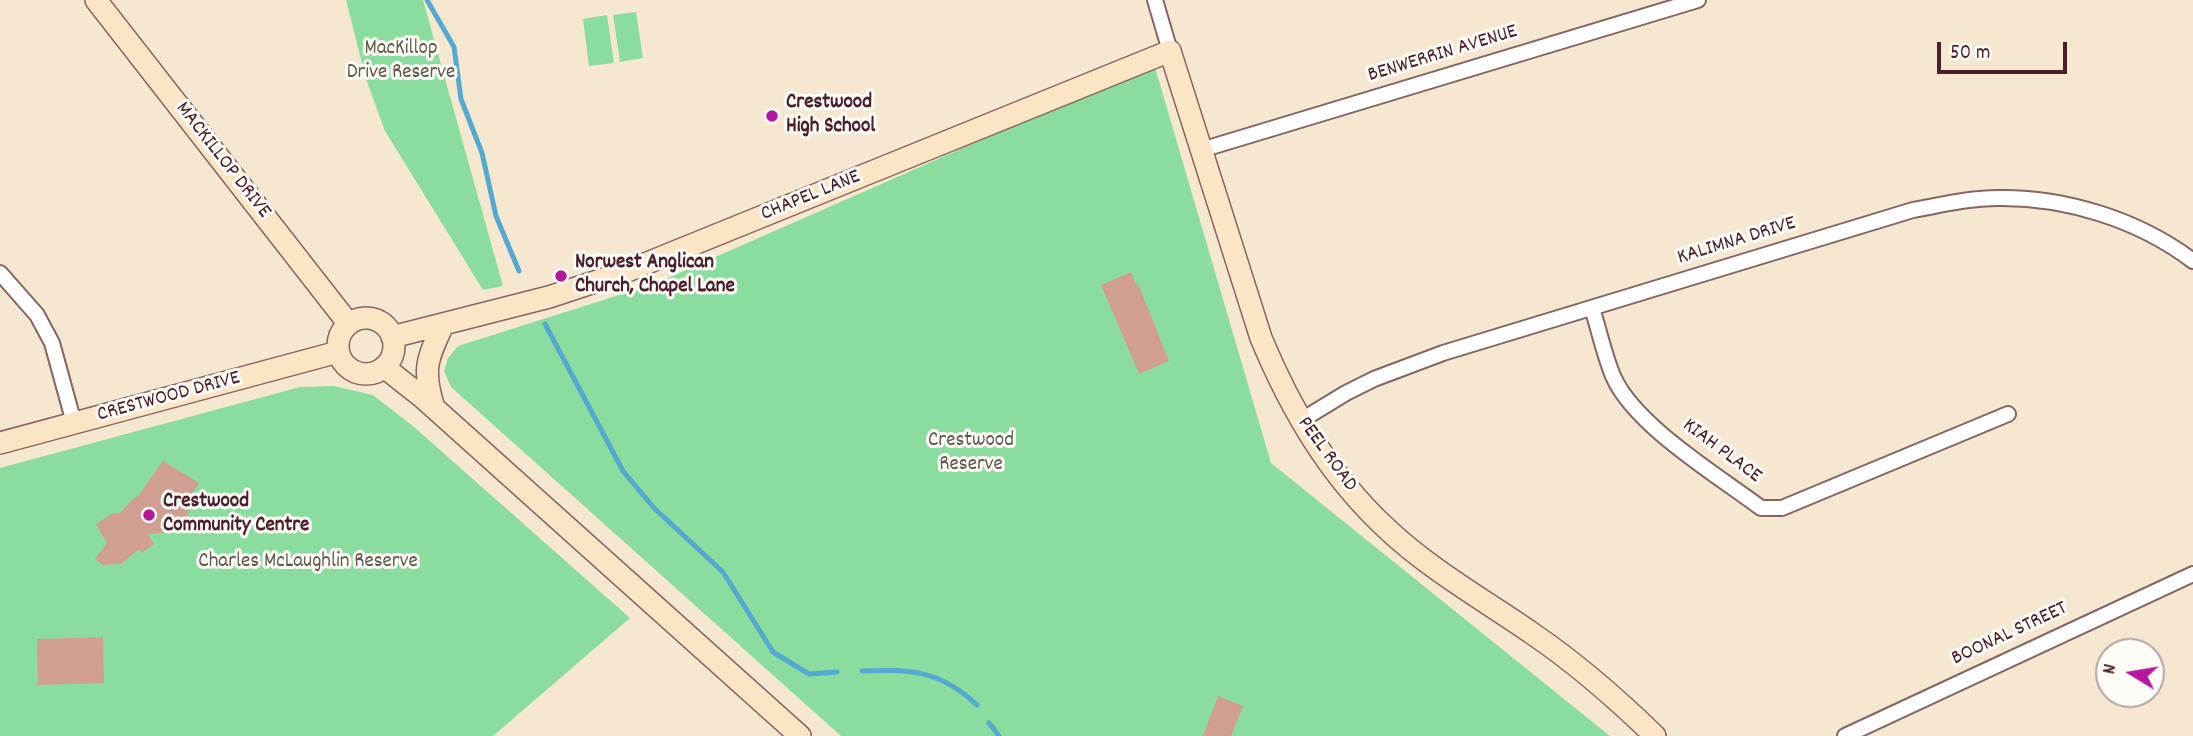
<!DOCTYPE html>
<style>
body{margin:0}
#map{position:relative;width:2193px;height:736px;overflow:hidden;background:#f6e7d1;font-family:Dekko,sans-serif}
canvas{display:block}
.north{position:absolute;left:2095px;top:638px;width:70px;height:70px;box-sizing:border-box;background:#fdfcf7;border:2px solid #b5a4a5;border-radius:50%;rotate:281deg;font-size:19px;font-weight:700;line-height:28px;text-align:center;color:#4a1f2b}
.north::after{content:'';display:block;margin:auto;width:24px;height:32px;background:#b5179e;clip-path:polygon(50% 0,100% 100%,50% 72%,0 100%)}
.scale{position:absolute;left:1937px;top:42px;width:130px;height:32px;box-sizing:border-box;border:4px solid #4a1f2b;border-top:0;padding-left:9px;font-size:21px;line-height:24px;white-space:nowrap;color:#4a1f2b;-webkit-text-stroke:5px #fdfcf7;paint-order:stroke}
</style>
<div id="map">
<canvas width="2193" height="736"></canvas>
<div class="north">N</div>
<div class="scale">50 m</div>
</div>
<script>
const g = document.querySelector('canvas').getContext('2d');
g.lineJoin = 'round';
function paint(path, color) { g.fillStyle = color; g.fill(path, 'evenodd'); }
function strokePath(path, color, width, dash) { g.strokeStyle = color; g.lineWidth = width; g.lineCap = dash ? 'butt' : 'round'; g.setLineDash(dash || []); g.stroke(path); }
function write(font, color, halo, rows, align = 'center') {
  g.font = font + ' Dekko,sans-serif'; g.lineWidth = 6; g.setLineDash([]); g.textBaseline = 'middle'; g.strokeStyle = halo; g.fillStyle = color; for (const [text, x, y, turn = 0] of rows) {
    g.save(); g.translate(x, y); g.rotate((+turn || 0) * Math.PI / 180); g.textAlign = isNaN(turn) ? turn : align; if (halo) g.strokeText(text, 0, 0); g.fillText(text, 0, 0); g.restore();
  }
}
paint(new Path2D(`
 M346 0H423L503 286 483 290 385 131 366 79Z
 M636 12 643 58 620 62 613 15Z
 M607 15 614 63 589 66 583 19Z
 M1154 64 1271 463 1610 736H841L451 387 444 371 448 358 458 346 654 284Z
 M334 386 373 395 414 427 630 618 493 736H0V468L300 387Z`), '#8bdd9f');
strokePath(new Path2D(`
 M427 0 454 47 461 99 482 153 496 216 519 271
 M545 324 623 471 654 508 723 572 773 652 809 674 837 672
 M862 671C910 669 940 670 977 705
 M989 723 999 736`), '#53a9cf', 5);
paint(new Path2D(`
 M1131 272 1136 285 1138 284 1169 361 1139 374 1101 285Z
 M163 461 199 483 188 500 189 508 187 518 178 528 169 532 148 534 154 544 142 553 139 549 121 564 103 565 95 559 107 543 96 524 113 513H120L133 499 138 496Z
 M103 637 104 683 38 685 37 639Z
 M1218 696 1243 706 1231 736H1203Z`), '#d19e92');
const street = new Path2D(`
 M1155 0 1170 51
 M1201 150 1698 0
 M0 273 37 315 52 343 74 423
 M1592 308C1599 330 1604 354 1613 376 1634 425 1717 475 1761 508H1782L2008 414
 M1300 421 1346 393 1374 379 1443 353 1913 210C1941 205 1969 198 1998 198 2066 197 2139 220 2193 261
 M1845 736 2193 574`);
const secondary = new Path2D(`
 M96 0 348 323
 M338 346a28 28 0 1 1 56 0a28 28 0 1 1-56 0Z
 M392 337 549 297 625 272 1170 51 1261 338C1291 410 1329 475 1386 528 1429 569 1484 600 1533 634 1577 664 1617 699 1655 736
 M384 367 422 397 800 736
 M434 408C422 370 427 359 443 325
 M0 443 338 352`);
strokePath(street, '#866565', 18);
strokePath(secondary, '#866565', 24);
strokePath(street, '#fff', 14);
strokePath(secondary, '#fce5c4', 21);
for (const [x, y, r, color] of [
 [772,116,7,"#b5179e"],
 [561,276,7,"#b5179e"],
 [149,515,7,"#b5179e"]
]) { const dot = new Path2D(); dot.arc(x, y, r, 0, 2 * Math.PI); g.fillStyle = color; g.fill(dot); strokePath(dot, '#fdfcf7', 2.5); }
write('21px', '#5e584e', '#fdfcf7', [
 ["MacKillop",401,50],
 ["Drive Reserve",401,74],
 ["Crestwood",971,442],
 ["Reserve",971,466],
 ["Charles McLaughlin Reserve",308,563]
]);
write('21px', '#4a1f2b', '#fdfcf7', [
 ["BENWERRIN AVENUE",1443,55,-17],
 ["MACKILLOP DRIVE",222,161,52],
 ["CHAPEL LANE",811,197,-22],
 ["KALIMNA DRIVE",1737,242,-17],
 ["CRESTWOOD DRIVE",169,398,-15],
 ["KIAH PLACE",1721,452,37],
 ["PEEL ROAD",1326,455,54],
 ["BOONAL STREET",2010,635,-25]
]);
write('bold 21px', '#4a1f2b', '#fdfcf7', [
 ["Crestwood",786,104],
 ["High School",786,128],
 ["Norwest Anglican",575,264],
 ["Church, Chapel Lane",575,288],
 ["Crestwood",163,503],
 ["Community Centre",163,527]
], 'left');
</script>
